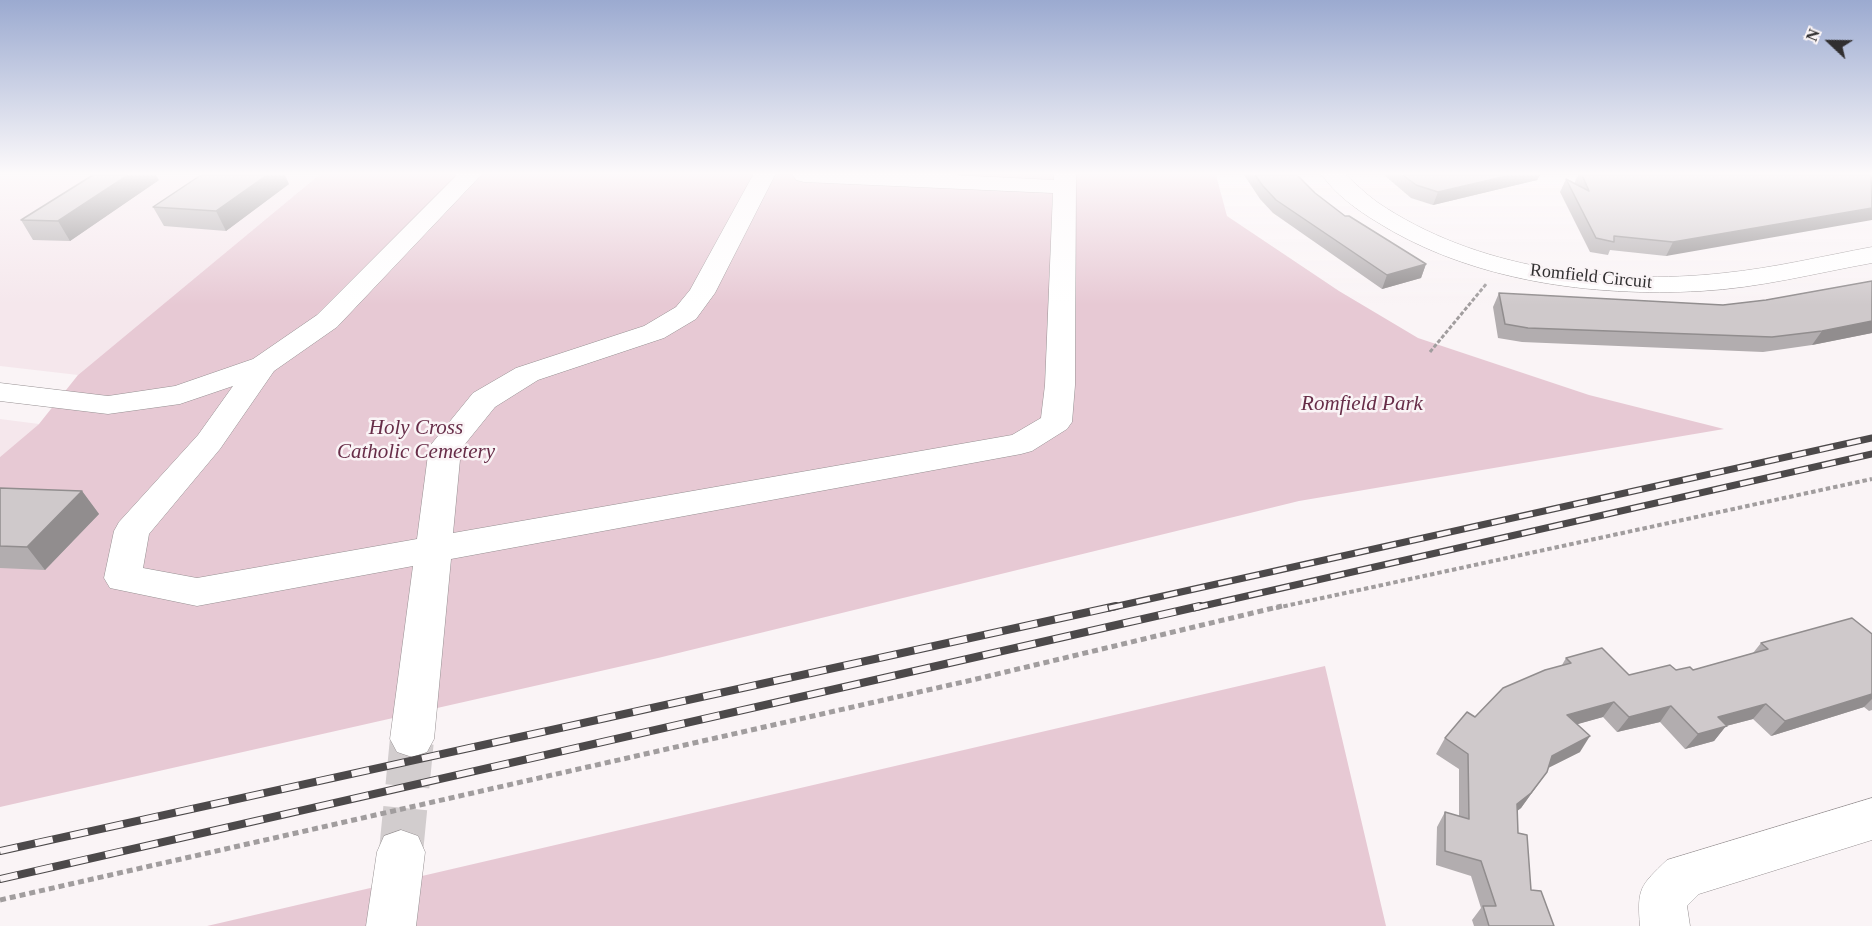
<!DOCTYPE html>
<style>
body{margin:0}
#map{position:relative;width:1872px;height:926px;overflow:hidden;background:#faf4f6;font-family:Georgia,serif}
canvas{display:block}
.north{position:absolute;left:1800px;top:12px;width:60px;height:60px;-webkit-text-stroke:4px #faf4f6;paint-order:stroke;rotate:292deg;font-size:16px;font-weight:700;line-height:24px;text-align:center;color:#312f30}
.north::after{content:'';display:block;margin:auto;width:21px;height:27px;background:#312f30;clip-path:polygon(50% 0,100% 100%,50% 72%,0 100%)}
</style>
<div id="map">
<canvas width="1872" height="926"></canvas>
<div class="north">N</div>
</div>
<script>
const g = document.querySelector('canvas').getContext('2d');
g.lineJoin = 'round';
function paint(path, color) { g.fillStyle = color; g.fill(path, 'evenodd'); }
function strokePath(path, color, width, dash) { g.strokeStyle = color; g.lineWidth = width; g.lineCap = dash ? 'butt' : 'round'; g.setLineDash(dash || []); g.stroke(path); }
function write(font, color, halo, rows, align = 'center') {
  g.font = font + ' Georgia,serif'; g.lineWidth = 5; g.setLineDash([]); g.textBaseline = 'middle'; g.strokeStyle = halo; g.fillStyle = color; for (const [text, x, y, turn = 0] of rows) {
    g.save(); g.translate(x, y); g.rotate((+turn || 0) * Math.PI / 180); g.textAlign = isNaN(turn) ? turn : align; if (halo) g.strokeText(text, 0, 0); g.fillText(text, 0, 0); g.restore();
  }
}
paint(new Path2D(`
 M0 175H319L78 375 0 366Z
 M0 419 39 424 0 457Z`), '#f5e7ec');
paint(new Path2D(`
 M319 175H1216L1227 216 1339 291 1418 338 1589 395 1724 429 1299 501 658 658 0 807V457L39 424 78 375Z
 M1325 666 1386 926H207Z`), '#e7c9d4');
strokePath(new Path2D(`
 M401 852 412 739`), '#d2cdce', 44, [44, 22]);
const minor = new Path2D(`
 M457 175H481L337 327 274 371 220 449 149 534 143 568 197 578 417 539 429 447 473 393 516 368 644 326 676 307 690 290 753 175H775L715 293 696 319 664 338 538 380 495 407 461 449 453 533 1012 435 1041 418 1045 385 1053 193 804 182 796 180 793 175H952L1054 180V175H1076L1075 385 1072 422 1067 429 1032 451 1021 454 451 559 434 739 427 752 412 757 397 752 390 739 413 566 197 606 110 588 104 578 114 531 119 522 198 435 233 386 180 404 108 414 0 401V383L108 396 175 386 253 359 317 315Z
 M1322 175H1346C1356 184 1366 194 1377 202 1475 269 1608 286 1724 273 1774 268 1823 256 1872 247V263C1816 273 1759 288 1701 291 1592 297 1471 281 1377 222 1357 210 1335 194 1322 175Z
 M1872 798V840L1699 894 1687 906 1690 926H1640C1637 888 1640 886 1667 860Z
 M401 830 418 836 425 852 416 926H366L377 852 384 836Z`);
strokePath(minor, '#979193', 1);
strokePath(new Path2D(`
 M1430 352 1487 283`), '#a19d9e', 3, [4, 2]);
strokePath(new Path2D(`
 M1276 608 1872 479`), '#a19d9e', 4, [4.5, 3]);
strokePath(new Path2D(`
 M0 900 972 680 1282 606`), '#a19d9e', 5, [6, 4]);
paint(minor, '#fff');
const railFar1 = new Path2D(`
 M1109 608 1872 438
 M1194 608 1872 454`);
const rail = new Path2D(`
 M0 851 1116 606
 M0 879 1200 606`);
strokePath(railFar1, '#4c494a', 7);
strokePath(rail, '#4c494a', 8);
strokePath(railFar1, '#faf4f6', 4.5, [14]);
strokePath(rail, '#faf4f6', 6, [18]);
paint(new Path2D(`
 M1244 175H1297L1315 193 1345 216 1426 264 1421 278 1382 289 1273 213 1260 199Z
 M1384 175H1540L1537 180 1433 205 1411 198Z
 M1578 175H1872L1666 256 1610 250 1608 255 1590 252 1560 192 1566 179 1574 184Z
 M159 180 70 241 33 240 21 220Z
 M289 184 226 231 164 226 153 207Z
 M1872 281V333L1812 345 1763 352 1522 342 1498 338 1493 307 1499 293 1723 305 1766 300Z
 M0 488 82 491 99 514 45 570 0 568Z
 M1872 634V710L1869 711 1864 707 1771 736 1753 719 1726 726 1714 741 1685 749 1660 722 1617 732 1603 717 1577 724 1580 752 1548 768 1536 787 1521 808 1517 811 1518 833 1531 890 1554 926H1474L1472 920 1481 908 1471 876 1436 865 1437 827 1445 812 1459 816V769L1436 754 1445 738 1475 717 1562 665 1566 658 1629 675 1676 670H1693L1753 653 1761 643Z`), '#b2adaf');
paint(new Path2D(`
 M128 175H156L159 180 70 241 58 221Z
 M267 175H285L289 184 226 231 216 211Z
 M1511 175H1540L1537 180 1433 205 1438 192Z
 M1872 208V220L1666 256 1673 242Z
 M1426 264 1421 278 1382 289 1387 275Z
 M1872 321V333L1812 345 1822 331Z
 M82 491 99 514 45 570 27 547Z
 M1872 694V699L1864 707 1771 736 1785 721Z
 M1614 702 1603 717 1557 730 1567 715Z
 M1766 704 1753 719 1726 726 1714 741 1685 749 1698 734 1718 717Z
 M1671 706 1660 722 1617 732 1629 717Z
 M1590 736 1580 752 1542 771 1552 756Z
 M1547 772 1521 808 1507 819 1517 804Z`), '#918d8e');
const building = new Path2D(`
 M93 175H128L58 221 21 220Z
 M201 175H267L216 211 153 207Z
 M1255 175H1297L1315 193 1345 216H1349L1426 264 1387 275 1276 200 1263 186Z
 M1403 175H1511L1438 192 1416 185Z
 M1582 175H1871L1872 208 1673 242 1614 236V242L1596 238 1566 179 1589 191Z
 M1872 281V321L1822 331 1772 337 1528 328 1505 324 1499 293 1723 305 1766 300Z
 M0 488 82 491 27 547 0 546Z
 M1852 618 1872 634V694L1785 721 1766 704 1718 717 1727 726 1698 734 1671 706 1629 717 1614 702 1567 715 1590 736 1552 756 1547 772 1531 793 1517 804 1518 833 1527 835 1531 890 1541 891 1554 926H1489L1483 906H1496L1481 861 1445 851V812L1469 819 1468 754 1445 738 1467 712 1475 717 1503 688 1545 670 1571 663 1566 658 1602 648 1629 675 1670 665 1676 670 1690 667 1693 670 1768 649 1761 643Z`);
paint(building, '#cfc9cb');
strokePath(building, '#918d8e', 1.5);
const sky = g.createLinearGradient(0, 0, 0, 305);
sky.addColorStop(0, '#9baad0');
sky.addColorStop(0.57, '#fdfafb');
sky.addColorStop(1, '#fdfafb00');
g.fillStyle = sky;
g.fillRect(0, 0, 1872, 305);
write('18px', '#312f30', '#faf4f6', [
 ["Romfield Circuit",1591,277,6]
]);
write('italic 21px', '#672d48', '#faf4f6', [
 ["Romfield Park",1362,404],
 ["Holy Cross",416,428],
 ["Catholic Cemetery",416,452]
]);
</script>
